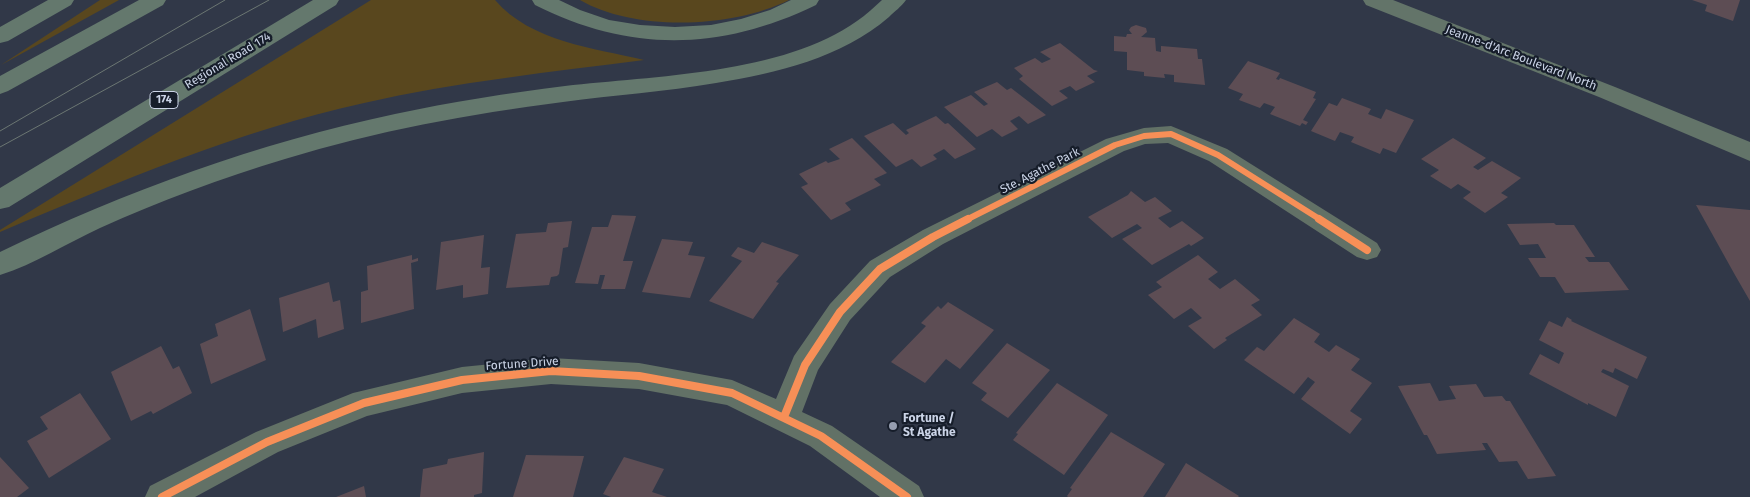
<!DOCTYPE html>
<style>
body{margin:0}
canvas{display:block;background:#313848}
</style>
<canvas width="1750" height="497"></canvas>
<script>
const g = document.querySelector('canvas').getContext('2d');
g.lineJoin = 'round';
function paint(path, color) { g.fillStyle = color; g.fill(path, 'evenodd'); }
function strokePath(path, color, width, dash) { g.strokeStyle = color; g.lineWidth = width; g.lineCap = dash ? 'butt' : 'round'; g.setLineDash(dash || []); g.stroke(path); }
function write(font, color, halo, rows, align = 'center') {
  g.font = font + ' "Fira Sans",sans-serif'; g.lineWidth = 4.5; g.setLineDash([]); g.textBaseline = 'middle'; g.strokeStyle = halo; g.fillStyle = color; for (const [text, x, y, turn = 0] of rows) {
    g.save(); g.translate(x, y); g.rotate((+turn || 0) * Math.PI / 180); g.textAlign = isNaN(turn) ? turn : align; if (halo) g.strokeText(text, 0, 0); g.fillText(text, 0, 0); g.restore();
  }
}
paint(new Path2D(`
 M100 0H119L1 65Z
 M371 0H495C531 42 594 48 644 60 551 72 456 82 364 103 237 131 119 182 0 232V230Z
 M580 0H789C733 28 635 32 580 0Z`), '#59471e');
paint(new Path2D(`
 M1692 0H1740L1733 21 1705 11 1707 5Z
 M1136 25 1146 28 1147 32 1141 37 1155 38 1156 51 1161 52V46L1197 49 1198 59H1202L1205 85 1174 82V75L1164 74 1165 78 1144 76V72L1127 70V52L1114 51V36L1126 37 1127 34H1132L1129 30 1131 27Z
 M1060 43 1094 70 1098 71 1087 76 1095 82 1076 91 1070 86 1059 91 1068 98 1052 106 1019 79 1023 76 1014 68 1035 58 1042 63 1051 59 1040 52Z
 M1248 61 1280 73 1276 79 1279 80 1280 78 1316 92 1313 98 1316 99 1303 120 1308 122 1306 125 1302 123 1300 126 1270 114 1275 107 1264 103 1260 108 1239 100 1243 94 1228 88Z
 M997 82 1007 90 1011 88 1046 115 1028 124 1019 116 1010 121 1018 129 1002 137 992 129 977 137 944 107 971 95 984 106 988 104 974 92Z
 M1342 98 1371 109 1368 114 1381 119 1386 109 1414 120 1396 153 1383 148 1380 154 1351 142 1354 137 1340 132 1335 141 1311 131 1329 103 1337 106Z
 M936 116 945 124 948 123 976 149 955 159 944 149 933 155 937 159 921 167 912 159 896 167 864 136 893 123 906 135 909 133 906 130Z
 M852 138 887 173 874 179 881 185 845 203 851 210 831 220 801 187 808 184 799 174 826 161 828 163 840 159 829 149Z
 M1453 138 1486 158 1473 167 1478 170 1492 161 1521 178 1501 193 1508 197 1485 213 1463 198 1471 192 1458 184 1451 189 1430 176 1439 170 1421 159Z
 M1131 191 1145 202 1155 197 1172 211 1158 218 1170 228 1182 221 1204 238 1191 246 1189 244 1152 265 1122 239 1142 228 1137 224 1112 238 1088 217 1128 195Z
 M1696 205 1750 210V301L1735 275Z
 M612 215 636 216 623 261H633L625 289H601L605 275H600L598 284 575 283 592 227H608Z
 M572 221 568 247 563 248 559 274 557 276 551 277 549 285 506 288 516 234 546 232 548 223Z
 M1554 223 1556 225H1574L1595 257H1585L1589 262H1609L1629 290 1565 293 1555 277H1540L1528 258H1546L1538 244 1520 245 1507 224Z
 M484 235 481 268 490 267 488 294 463 298V285L436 290 441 242Z
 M662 239 693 242 688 255 705 257 690 298 642 292Z
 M762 242 799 255 776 282 779 283 753 319 709 301 742 261 731 256 738 247 754 253Z
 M412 255V260L418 258V261L411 263 414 309 361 323V292L368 290 367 266Z
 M1198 255 1218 272 1208 279 1220 289 1235 279 1260 300 1251 305 1262 315 1225 338 1227 340 1214 349 1188 326 1202 318 1191 308 1174 319 1148 295 1162 287 1156 282Z
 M329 282 333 302 340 300 344 329 318 338 316 319 283 332 279 298Z
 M948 302 994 330 960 369 946 359 925 383 891 362 926 326 921 323 938 306 941 309Z
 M250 309 266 360 211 384 200 344 218 336 215 324Z
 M1567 317 1572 320 1571 321 1647 357 1637 379 1615 368 1613 373 1603 369 1601 372 1629 386 1616 417 1588 403V405L1529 374 1540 354 1559 364 1564 353 1539 340 1549 321 1562 327Z
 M1294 318 1320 334 1314 342 1329 352 1336 345 1360 359 1351 370 1372 383 1350 411 1362 419 1350 434 1301 399 1315 382 1308 377 1294 394 1244 360 1257 347 1264 351Z
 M1007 343 1050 370 1008 418 981 400 987 393 972 383Z
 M161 346 173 369 179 366 192 393 153 414 151 411 131 421 111 372Z
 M1057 383 1108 415 1064 475 1013 440 1018 434 1016 433Z
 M1430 383 1439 401 1456 399 1449 386 1476 384 1484 397 1502 396 1506 401H1510L1556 476 1528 479 1517 461 1499 462 1487 443H1482L1486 450 1437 454 1427 435H1424L1398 386Z
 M80 393 111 439 49 478 27 441 48 429 40 417Z
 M1111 432 1165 464 1143 497H1068L1067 496 1072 489 1070 488Z
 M484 452 482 493 474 495V497H420L423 469 447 464 448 459Z
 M526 455 584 456 573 497H513Z
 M0 457 29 488 17 497H0Z
 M624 457 664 469 652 492 667 497H611L603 494Z
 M1186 463 1239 496 1238 497H1165Z
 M364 486 366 497H336Z`), '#5d4d54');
paint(new Path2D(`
 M1171 126 1227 149 1377 243 1381 250 1377 257 1367 260 1357 257 1209 161 1168 143 1145 144 1124 151 943 244 890 277 850 320 818 370 802 412 832 426 919 486 924 497H880L810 446 727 405 639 389 551 384 462 393 367 416 278 452 195 497H145L150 486 256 432 353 393 462 367 551 358 639 363 732 380 776 399 794 356 830 304 870 261 923 230 1106 139 1144 128Z`), '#627166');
paint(new Path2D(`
 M1363 0H1393L1615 87 1750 142V161L1599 97 1366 5Z`), '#637469');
paint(new Path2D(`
 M48 0H74L71 5 8 41 0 43V27Z
 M139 0H166L163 5 8 91 0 94V76Z
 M313 0H339L336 5 9 207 0 209V188Z
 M532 0H559L580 10 609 20 640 25 675 27 711 25 741 19 770 10 791 0H819L816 5C721 51 630 53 535 5Z
 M882 0H906C901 7 895 11 889 17 841 58 777 73 716 83 665 92 614 95 563 102 469 114 376 131 285 159 222 178 160 201 100 228 67 243 35 264 0 275V252C126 191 258 143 395 114 451 102 508 93 565 86 652 76 784 74 857 21 866 15 874 7 882 0Z`), '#64786d');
strokePath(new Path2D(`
 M0 131 225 0
 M0 147 269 0`), '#6b7672', 1);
strokePath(new Path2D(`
 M966 220 1115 145 1144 136 1171 134 1218 155 1321 220`), '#f78f57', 6);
strokePath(new Path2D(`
 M1319 219 1367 250
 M784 417 805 365 840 312 880 269 933 237 968 219
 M162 497 267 442 364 403 462 380 551 371 639 376 732 393 821 436 907 497`), '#f78f57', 8);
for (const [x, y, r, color] of [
 [893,426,5,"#959daf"]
]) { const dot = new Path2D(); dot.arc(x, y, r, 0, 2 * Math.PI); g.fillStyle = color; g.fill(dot); strokePath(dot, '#161d2a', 2); }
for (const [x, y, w] of [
 [164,100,28]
]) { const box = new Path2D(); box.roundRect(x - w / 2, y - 8.5, w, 17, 4); g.fillStyle = '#161d2a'; g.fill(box); strokePath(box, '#cbd4e7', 1); }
write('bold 11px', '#cbd4e7', null, [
 ["174",164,100]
]);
write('12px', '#cbd4e7', '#161d2a', [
 ["Jeanne-d'Arc Boulevard North",1521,58,21],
 ["Regional Road 174",228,61,-31],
 ["Ste. Agathe Park",1040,171,-27],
 ["Fortune Drive",522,364,-4]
]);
write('bold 12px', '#cbd4e7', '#161d2a', [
 ["Fortune /",903,419],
 ["St Agathe",903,433]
], 'left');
</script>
